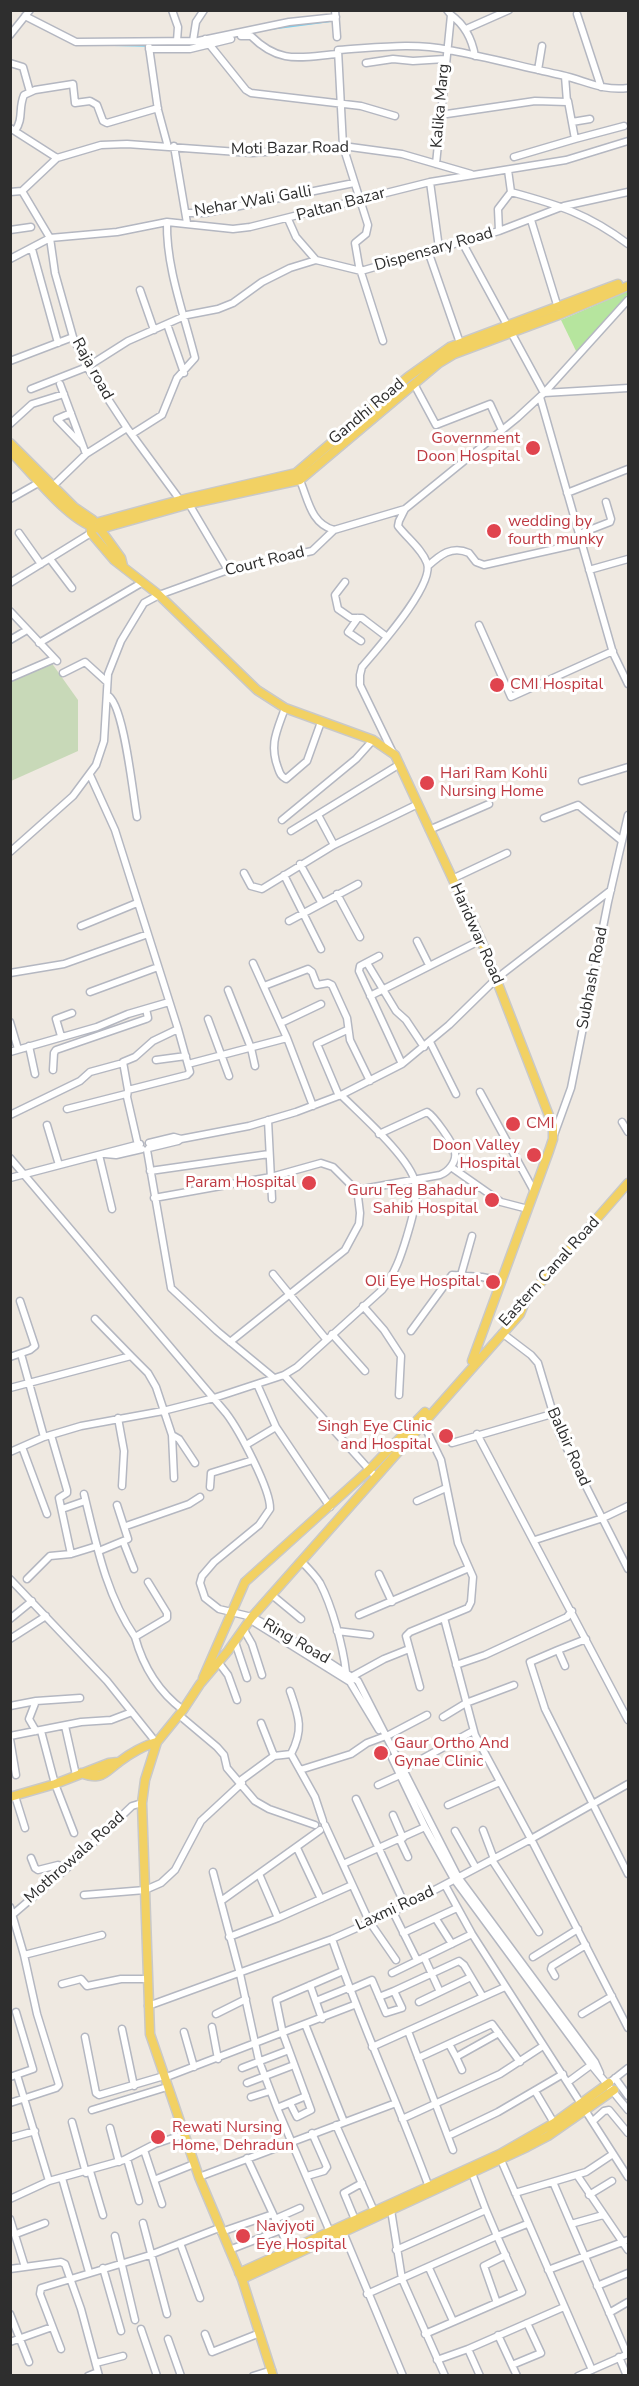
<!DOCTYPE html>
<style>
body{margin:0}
#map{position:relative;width:639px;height:2386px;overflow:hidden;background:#efe9e1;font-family:"Nunito Sans",sans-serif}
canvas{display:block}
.frame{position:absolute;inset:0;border:12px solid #2e2e2e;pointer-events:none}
</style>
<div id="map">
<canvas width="639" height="2386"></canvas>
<div class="frame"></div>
</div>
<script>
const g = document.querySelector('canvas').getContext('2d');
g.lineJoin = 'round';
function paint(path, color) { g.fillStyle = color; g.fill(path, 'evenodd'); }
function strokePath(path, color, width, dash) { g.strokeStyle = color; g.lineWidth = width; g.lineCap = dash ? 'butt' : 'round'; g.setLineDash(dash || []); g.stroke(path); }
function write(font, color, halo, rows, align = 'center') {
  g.font = font + ' "Nunito Sans",sans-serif'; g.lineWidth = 6; g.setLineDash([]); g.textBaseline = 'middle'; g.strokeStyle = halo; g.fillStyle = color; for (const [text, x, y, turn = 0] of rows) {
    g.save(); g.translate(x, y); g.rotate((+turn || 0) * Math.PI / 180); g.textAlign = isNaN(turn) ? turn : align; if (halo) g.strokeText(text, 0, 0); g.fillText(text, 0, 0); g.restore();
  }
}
paint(new Path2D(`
 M628 291V294L577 353 561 320Z`), '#b6e59e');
paint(new Path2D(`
 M51 662 78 700V751L11 781V682Z`), '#c8d9b8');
strokePath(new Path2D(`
 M44 29 74 44
 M272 29 333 21
 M103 45 146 46`), '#75cff0', 1.5);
const minor = new Path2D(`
 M172 10 178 27 177 41
 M335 10 337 37
 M577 14 601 87
 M451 15C465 25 472 39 475 56
 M25 16 76 42 198 41 289 22 336 17
 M466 29 509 10
 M10 35 30 10
 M241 36H251C280 65 301 57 338 54
 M205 39 246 90 251 93 361 106 395 116
 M193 41 196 22 204 10
 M149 47 158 110 168 147
 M149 49H190L231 39
 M10 63 23 67 30 92
 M366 63 393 59 413 61 445 59
 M538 70 542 46
 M440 115 535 101 567 102 565 76
 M572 122 590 119
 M10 128 57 158
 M15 131C24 118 18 109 24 95L35 90 73 84 75 103 90 101 97 105 103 121 107 123 158 108
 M575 139 624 126
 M174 146 187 223
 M514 157 575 139 568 101
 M436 164 451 15 447 10
 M508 170 511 192C559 205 588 214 628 244
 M430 182 439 248
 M22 191 57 158 101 145 127 144 252 153 343 146 402 154 471 174
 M22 191 50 238 55 273 73 337 87 367 127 428 180 500
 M10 192 22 191
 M186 213H205L354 183
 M288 219 296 237 316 260 361 271 499 231 564 206 628 192
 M531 220 558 308
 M10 230 31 227
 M499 231 498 209 511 192
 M462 242 544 393 628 388
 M32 249 58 343
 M428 251 460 343
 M10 259 50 238 117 232 167 222 233 229 250 227 430 182 566 160 628 141
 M140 290 154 330
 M167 324 184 373
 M383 341 359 266 355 243 366 234 368 225 343 146 338 50C374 48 413 42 449 50 486 57 524 67 561 75 587 81 601 91 628 88
 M10 361 73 337
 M60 384 86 454
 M414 384 436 425 490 404 502 430
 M31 389 87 367 128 341 187 315 218 309 233 303 262 282 290 268 316 260
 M540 397 613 653 628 684
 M71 413 57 419 81 444
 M10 424 32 404 64 394
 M132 434 162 415 177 378 195 358C184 314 166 268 167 222
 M298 476C308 496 309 523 334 530
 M53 486 86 454 127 428
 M567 493 628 469
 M10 499 40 482
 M189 504 228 570
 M19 533 41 564
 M579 534 610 522 611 519 606 502
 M50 559 72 588
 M428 566C440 555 452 545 469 553L476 562 484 565 582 543
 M589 570 628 559
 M345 582 335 595 338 609 351 618H362L387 637
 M10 583 91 533
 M10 611 57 661
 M358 618 348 632 361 641
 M479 625 511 697 613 651
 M10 640 27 630
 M39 643 143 582
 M63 673 85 662 107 682
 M10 678 54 659
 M107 695C124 702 133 796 137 817
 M285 708C277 731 269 744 278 768 280 774 281 776 286 779L307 761 321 722
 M394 755 360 685V675L362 667C377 649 435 585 427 563 422 549 407 538 398 526L399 521 405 509
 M90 775 115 830 178 1029 190 1072 187 1075 128 1090 127 1097 138 1145
 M582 781 628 767
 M318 815 334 845
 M544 818 578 805 622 841
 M282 820 356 759 373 740
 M429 830 489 804
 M291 831 400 764
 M10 852 73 796 96 765 104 741 108 674 121 641 144 603 159 595 228 570 312 551 334 530 405 509 517 418 544 393 628 300
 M300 864 321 902
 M244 873 251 886 262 889 334 845 418 804
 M284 875 321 949
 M452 879 507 853
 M337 894 360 937
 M289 921 358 884
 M81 926 137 903
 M417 941 429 965
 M379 956 360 966 359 971 402 1064
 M253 963 287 1038 313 1106
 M367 963 396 1011 406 1020 424 1047
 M10 973 64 964 148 934
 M264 986 308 969 312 972 317 985 328 983 332 985 347 1018 350 1040 370 1081
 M228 990 251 1048 255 1066
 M90 992 158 967
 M370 996 481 940
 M208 1019 229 1076
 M10 1022 18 1049
 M281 1023 321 1004
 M61 1036 56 1019 72 1013
 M430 1042 456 1094
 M29 1046 35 1074
 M10 1052 97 1027 128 1014 169 1002
 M156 1060 186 1056
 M188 1064 287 1038
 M53 1070 54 1053 56 1050 146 1019 148 1018 146 1009
 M128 1090 123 1062 135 1057 153 1041 178 1029
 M480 1092 534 1191
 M339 1096 317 1044 347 1030
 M67 1109 126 1094
 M10 1115 80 1081 90 1072 123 1063
 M268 1120 272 1199
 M622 1122 628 1132
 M47 1125 59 1165
 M554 1135 571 1088 608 902 628 815
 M149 1143 174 1137 181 1139
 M149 1148 178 1141 181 1139 249 1126 296 1112 341 1095 402 1064 449 1025 497 978 611 890
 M147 1150 171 1288 217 1331 274 1378
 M105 1154 116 1155 142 1149
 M99 1155 112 1209
 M10 1158 226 1413C239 1430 271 1490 270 1509L259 1525 214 1562 202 1576 200 1583 205 1598 219 1609 252 1617 263 1623 315 1653 358 1681 458 1877 595 2062 600 2073
 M451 1167 501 1202 528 1209
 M150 1171 269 1154
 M10 1178 140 1144
 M154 1198 271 1177 321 1163 333 1167 352 1186 363 1189 440 1175C448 1172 457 1162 455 1152 454 1144 434 1116 427 1112L379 1134
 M273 1274 326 1339
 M461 1275 472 1236
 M363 1306 384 1330 401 1356 399 1395
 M95 1319 131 1356
 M411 1331 452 1275 482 1277 502 1281
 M502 1333 531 1355 538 1363 559 1433 628 1569
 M332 1334 365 1371
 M230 1342 345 1250 359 1224 360 1213 357 1188
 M21 1354 44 1437
 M10 1357 30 1350 35 1346 20 1301
 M284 1375 375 1476
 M257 1384 276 1427
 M10 1388 131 1356 148 1373 156 1387 172 1435 174 1478
 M118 1418 124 1451 122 1486
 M477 1434 628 1720
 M51 1435 67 1490V1493L59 1498 71 1554
 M172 1435 179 1439 195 1463
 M452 1443 552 1414
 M246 1445 276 1427 330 1507
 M22 1447 47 1514
 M10 1452 44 1437 81 1426 163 1411 214 1398 284 1375 297 1367 382 1290C395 1274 401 1256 407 1236 412 1219 418 1200 415 1182 410 1158 360 1114 341 1095
 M210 1487 211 1473 253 1460
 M84 1494C96 1543 106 1595 135 1637
 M417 1501 446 1488
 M62 1509 85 1501
 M126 1526 189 1504 200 1497
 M535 1540 603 1518 628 1506
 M123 1541 134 1569
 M99 1551 128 1539 117 1505
 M302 1562C308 1568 315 1575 320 1583 332 1606 343 1646 346 1672
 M379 1574 392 1602
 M10 1579 107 1681 155 1741
 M27 1579 50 1556 71 1554 97 1546
 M148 1582 167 1613V1618L135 1637C143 1666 159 1692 183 1710
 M272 1595 301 1619
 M359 1615 469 1568
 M444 1618 475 1735 531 1839 628 2028
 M10 1619 32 1601
 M249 1619 350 1682 379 1730
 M244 1630 252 1644 262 1675
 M337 1631 370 1635
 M10 1639 46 1616
 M235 1642 247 1678
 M558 1650 530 1662 545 1709 628 1874
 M219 1663 228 1675 237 1700
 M456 1665 485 1655 567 1617 572 1611
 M565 1666 558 1650 586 1639
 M353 1676 384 1659 409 1649
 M420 1687 406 1636 410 1632 468 1608 471 1602 473 1577 458 1543 441 1460 423 1423
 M10 1706 36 1701 80 1698
 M179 1715 217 1747 224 1755 227 1768 255 1801 269 1809 315 1825
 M443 1717 466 1703 514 1685
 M261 1723 274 1756
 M65 1726 76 1775
 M36 1731 29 1719 36 1701
 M41 1731 55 1784 74 1833
 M10 1736 81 1722 111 1720 132 1712
 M387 1736 427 1715
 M10 1739 16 1775
 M291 1754 315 1797 323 1821
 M392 1758 425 1827 454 1879 588 2061 628 2110
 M300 1770 351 1754 367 1743 383 1737
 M402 1770 473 1731
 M240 1781 274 1756 291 1754C304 1729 299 1717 290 1691
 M378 1785 400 1775
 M15 1796 25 1828
 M356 1799 405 1905
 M448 1805 500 1782
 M393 1815 403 1838
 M325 1825 369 1921 396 1960
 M483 1830 494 1859
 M455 1831 476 1868
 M400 1840 408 1857
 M297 1848 321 1899
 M31 1858 35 1868 38 1870 58 1865 67 1868
 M492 1860 539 1932
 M343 1864 425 1827
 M213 1872 240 1974 259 2061 277 2108 330 2232
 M259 1874 278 1918
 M445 1885 472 1934 628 2177
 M84 1895 145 1890 161 1883 175 1870 201 1821 242 1783
 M221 1901 320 1830
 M10 1907 24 1955 37 2014 59 2085 56 2088 10 2103
 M393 1912 417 1960
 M11 1916 67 1868 132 1806 142 1803
 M436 1919 452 1944
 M403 1933 457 1908
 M229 1937 278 1918 352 1885
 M332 1939C361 2024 399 2105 430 2190
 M24 1955 102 1935
 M424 1957 440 1992
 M533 1957 578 1929
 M392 1973 472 1934
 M555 1976 551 1969 552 1966 586 1945
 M62 1984 81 1979 87 1986 121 1979H147
 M310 1985 322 2019
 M349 1990 372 1980 386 2013 402 2008 394 1991 379 1997
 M394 1991 459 1961 464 1965 483 1997
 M316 2001 348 1988
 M419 2002 471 1977
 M148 2006 332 1939 393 1912 531 1839 628 1784
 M216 2014 246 1999
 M582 2014 612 1996
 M305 2024 344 2122
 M212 2027 218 2059
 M122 2029 134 2086
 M408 2031 453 2150
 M184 2032 194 2067
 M85 2037 96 2093 99 2095 164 2076
 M449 2044 456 2057 499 2033
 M372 2047 505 1987
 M456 2057 462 2070
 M418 2058 492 2024 520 2062
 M242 2068 289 2050
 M17 2075 49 2181
 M10 2077 33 2069 16 2012
 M164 2078 354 2005
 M615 2078 628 2096
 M568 2082 591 2065
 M247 2083 294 2065
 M609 2083 628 2068
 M535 2091 554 2123
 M251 2097 270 2091
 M290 2103 297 2117 311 2110 283 2034 276 2000 343 1971
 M277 2108 306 2096
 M92 2110 167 2087
 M402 2119 500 2074 543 2046
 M593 2121 604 2111 609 2110 628 2133
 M72 2122 86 2173
 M336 2125 374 2211
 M110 2128 119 2162
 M448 2136 498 2112 563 2074
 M10 2138 35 2131
 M144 2150 162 2204
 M247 2158 273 2214
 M127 2159 139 2201
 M501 2160 592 2370
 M90 2171 103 2215
 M577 2175 628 2250
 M307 2176 324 2171 327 2167 312 2133
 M199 2177 396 2103
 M62 2178 89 2272
 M154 2180 194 2164
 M553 2182 627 2354
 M515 2193 586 2172 613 2154
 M589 2195 612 2181
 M10 2199 49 2181 124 2160 155 2144 185 2134
 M391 2210 402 2279 445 2376
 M10 2219 25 2267
 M275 2219 300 2208
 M356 2222 344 2193 362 2183
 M143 2223 167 2314
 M571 2224 603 2215
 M221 2232 273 2214 290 2250
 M343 2232 403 2376
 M16 2234 45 2223
 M115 2236 135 2320
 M180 2243 200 2298
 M229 2250 281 2230
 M396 2250 486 2210 472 2173
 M103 2268 121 2331
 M429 2268 453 2321
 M10 2269 61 2262 65 2264 81 2309 99 2376
 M548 2270 628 2240
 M597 2286 628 2273
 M367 2294 497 2236 486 2210
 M497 2303 484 2266 506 2255
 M609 2313 628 2302
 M10 2314 29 2362
 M141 2329 157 2376
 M205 2334 212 2352 260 2333
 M425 2334 522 2292 497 2236 527 2224
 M498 2335 517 2376
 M168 2339 181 2376
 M10 2342 52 2327
 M61 2349 40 2294 41 2288 150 2255 219 2228
 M468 2349 480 2376
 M619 2357 627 2376
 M437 2360 468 2349 564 2307
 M96 2363 123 2356
 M512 2365 541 2353 527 2323
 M88 2376 98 2372
 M253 2376 272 2370
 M578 2376 628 2354`);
const major = new Path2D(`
 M10 443 74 507 93 520
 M10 451C32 472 70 524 100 529L189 504 300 480 439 363 454 354 561 314 628 286
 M90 519 91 533 114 560 159 595 257 690 285 708 373 740 395 755 481 940 553 1126V1139L549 1151 472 1361
 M99 522 180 500 296 473 408 377 450 347 618 284
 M100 529 121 558 123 566
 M522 1304 628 1183
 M203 1678 245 1582 369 1470 425 1412
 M81 1773C102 1781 104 1773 119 1762 129 1754 145 1745 157 1742
 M10 1797 55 1784 109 1763 118 1762
 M239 2273 500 2154 554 2123 609 2083
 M242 2279 527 2147 548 2136 614 2090
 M273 2376 242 2279 199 2177 150 2034 142 1803 145 1780 157 1742 183 1710 200 1684 228 1651 252 1617 520 1314 525 1302`);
strokePath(minor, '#b4b7c1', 9);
strokePath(major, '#c9c9c9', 11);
strokePath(minor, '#fff', 6);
strokePath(major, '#f2d163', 8);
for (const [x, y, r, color] of [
 [533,448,8,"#e0444e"],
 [494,531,8,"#e0444e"],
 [497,685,8,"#e0444e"],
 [427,783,8,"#e0444e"],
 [513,1124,8,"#e0444e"],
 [534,1155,8,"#e0444e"],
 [309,1183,8,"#e0444e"],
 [492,1200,8,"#e0444e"],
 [493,1282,8,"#e0444e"],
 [446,1436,8,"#e0444e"],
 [381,1753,8,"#e0444e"],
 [158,2137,8,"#e0444e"],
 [243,2236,8,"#e0444e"]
]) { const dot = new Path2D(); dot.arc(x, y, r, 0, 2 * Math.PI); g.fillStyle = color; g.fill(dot); strokePath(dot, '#fff', 2); }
write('16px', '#2e2e2e', '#fff', [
 ["Kalika Marg",441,106,-85],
 ["Moti Bazar Road",290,149,-1],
 ["Nehar Wali Galli",253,202,-10],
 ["Paltan Bazar",341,205,-15],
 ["Dispensary Road",434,250,-16],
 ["Raja road",92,369,61],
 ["Gandhi Road",367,412,-40],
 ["Court Road",265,562,-14],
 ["Haridwar Road",476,934,66],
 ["Subhash Road",593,978,-79],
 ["Eastern Canal Road",550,1272,-48],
 ["Balbir Road",568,1447,66],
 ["Ring Road",296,1642,30],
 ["Mothrowala Road",75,1858,-42],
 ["Laxmi Road",395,1909,-25]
]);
write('16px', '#be3a42', '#fff', [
 ["Government",520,439,"right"],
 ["Doon Hospital",520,457,"right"],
 ["wedding by",508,522],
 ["fourth munky",508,540],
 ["CMI Hospital",510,685],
 ["Hari Ram Kohli",440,774],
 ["Nursing Home",440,792],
 ["CMI",526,1124],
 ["Doon Valley",520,1146,"right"],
 ["Hospital",520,1164,"right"],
 ["Param Hospital",296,1183,"right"],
 ["Guru Teg Bahadur",478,1191,"right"],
 ["Sahib Hospital",478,1209,"right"],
 ["Oli Eye Hospital",480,1282,"right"],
 ["Singh Eye Clinic",432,1427,"right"],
 ["and Hospital",432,1445,"right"],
 ["Gaur Ortho And",394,1744],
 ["Gynae Clinic",394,1762],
 ["Rewati Nursing",172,2128],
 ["Home, Dehradun",172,2146],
 ["Navjyoti",256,2227],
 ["Eye Hospital",256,2245]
], 'left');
</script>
